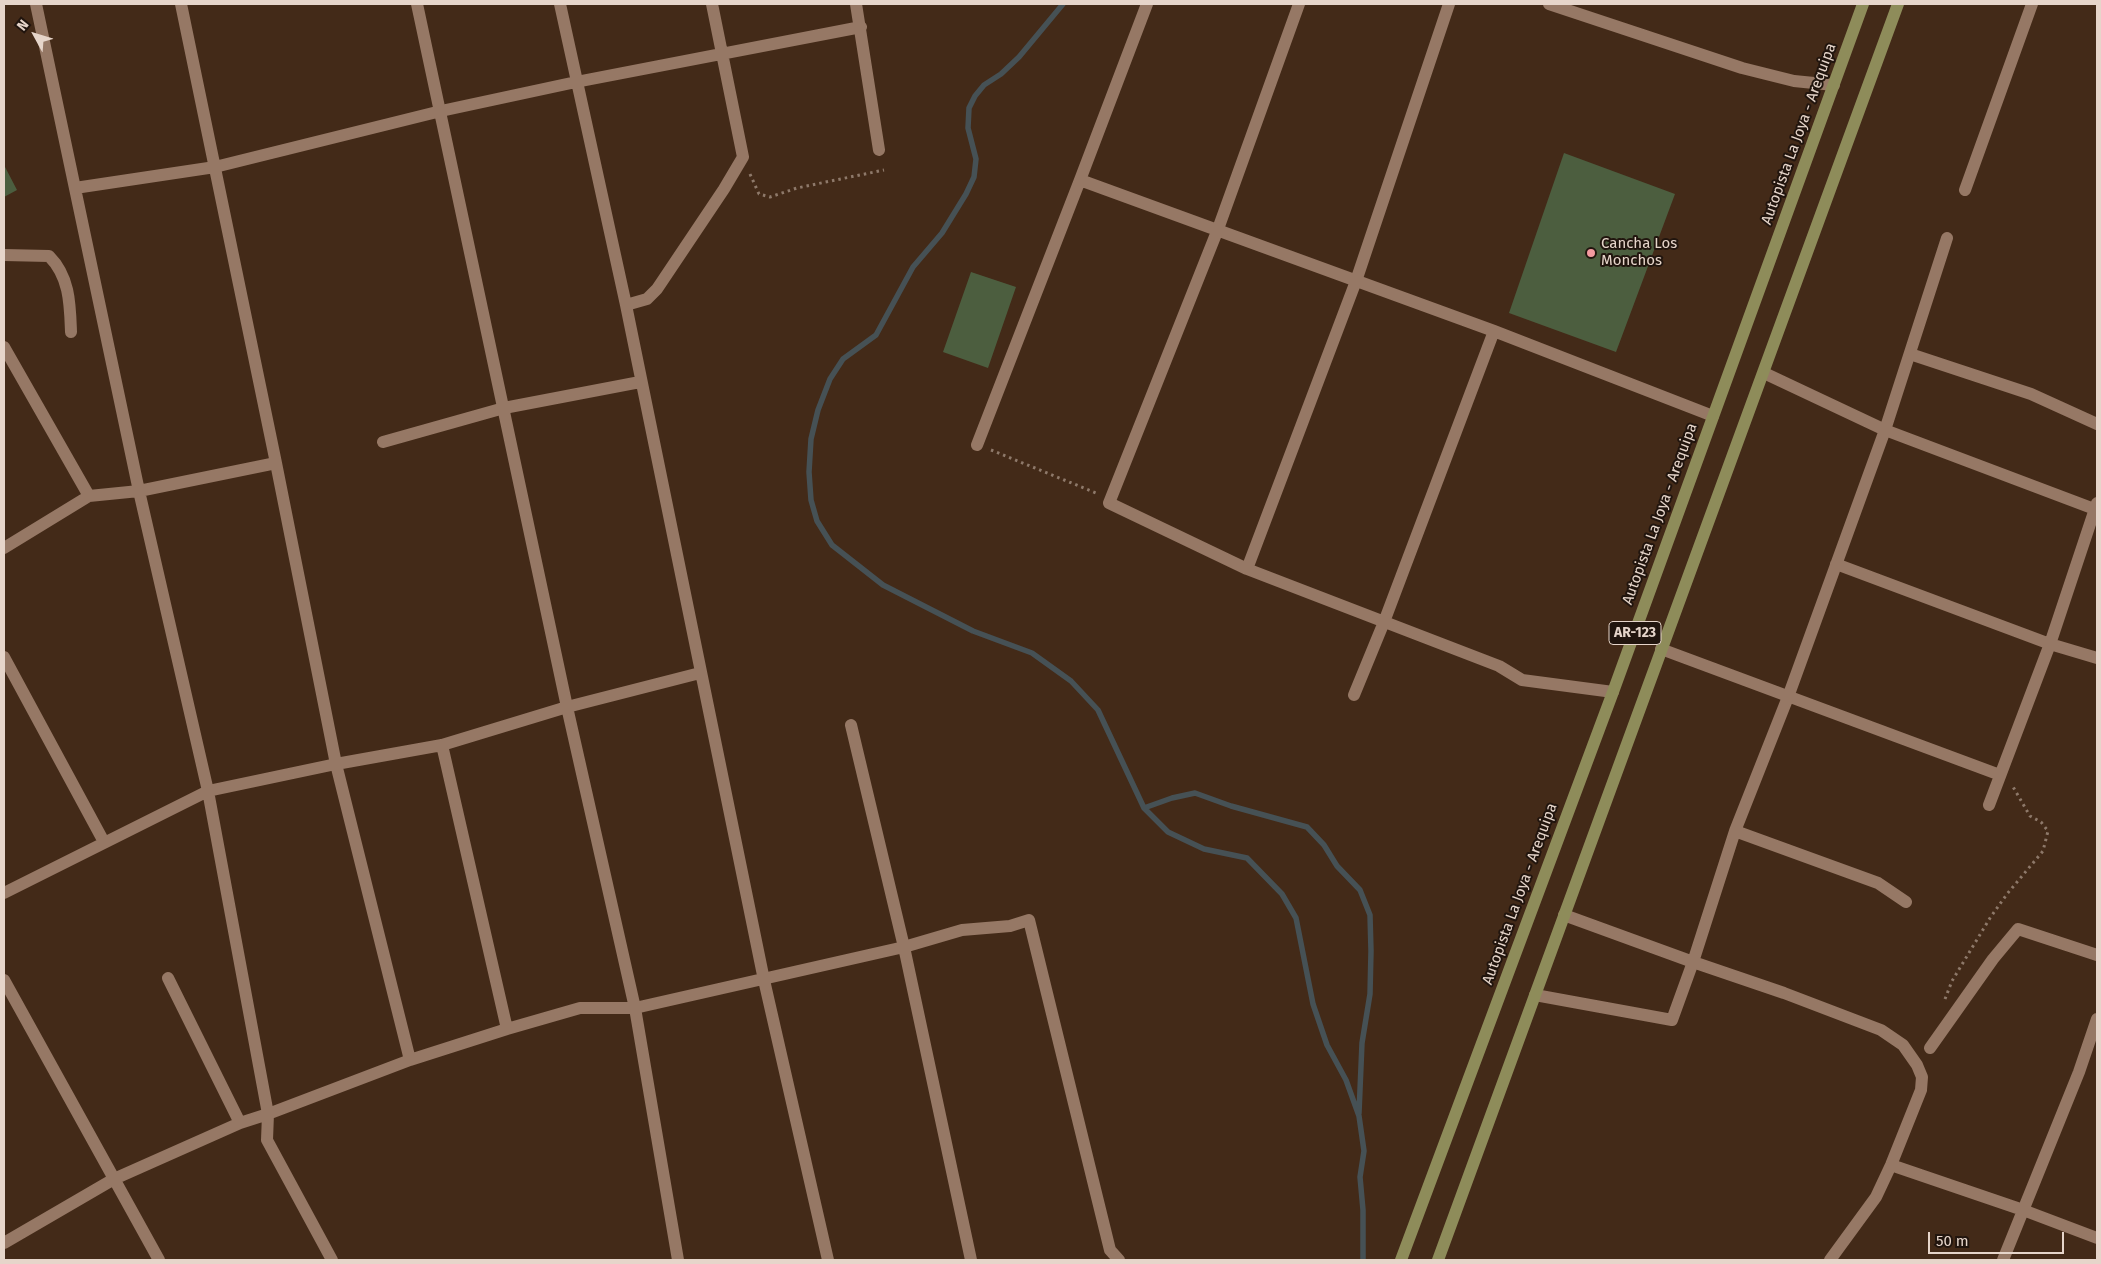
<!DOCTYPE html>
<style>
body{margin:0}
#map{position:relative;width:2101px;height:1264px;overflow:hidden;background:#432a18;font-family:"Fira Sans",sans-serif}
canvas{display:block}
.frame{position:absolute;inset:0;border:5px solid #e6d5ca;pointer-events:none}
.north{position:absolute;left:10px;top:10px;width:50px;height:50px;-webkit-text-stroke:4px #21150e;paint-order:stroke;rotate:309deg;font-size:14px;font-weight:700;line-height:20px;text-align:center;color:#e6d5ca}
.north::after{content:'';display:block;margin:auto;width:18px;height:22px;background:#e6d5ca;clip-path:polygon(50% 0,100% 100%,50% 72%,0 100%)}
.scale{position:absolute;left:1928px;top:1232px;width:136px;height:22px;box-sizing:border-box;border:2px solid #e6d5ca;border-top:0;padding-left:6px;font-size:15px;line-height:18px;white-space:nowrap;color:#e6d5ca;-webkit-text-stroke:4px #21150e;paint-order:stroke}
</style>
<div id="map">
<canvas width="2101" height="1264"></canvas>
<div class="frame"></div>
<div class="north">N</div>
<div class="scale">50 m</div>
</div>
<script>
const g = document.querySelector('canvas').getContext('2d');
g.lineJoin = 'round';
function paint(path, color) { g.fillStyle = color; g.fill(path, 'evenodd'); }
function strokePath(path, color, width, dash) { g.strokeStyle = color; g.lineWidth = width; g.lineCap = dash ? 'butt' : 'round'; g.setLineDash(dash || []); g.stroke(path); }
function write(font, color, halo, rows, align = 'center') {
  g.font = font + ' "Fira Sans",sans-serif'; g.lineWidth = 4; g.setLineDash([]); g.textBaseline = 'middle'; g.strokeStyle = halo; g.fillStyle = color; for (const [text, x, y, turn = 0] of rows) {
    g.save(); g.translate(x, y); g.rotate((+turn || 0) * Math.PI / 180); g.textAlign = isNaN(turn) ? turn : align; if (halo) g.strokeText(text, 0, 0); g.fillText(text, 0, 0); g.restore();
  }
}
paint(new Path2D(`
 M1564 153 1675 194 1616 352 1509 313Z
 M4 165 17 190 4 197Z
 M971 272 1016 287 988 368 943 352Z`), '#4c5e3f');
strokePath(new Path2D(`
 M1063 4 1019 57 1001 74 984 85 975 96 969 108 968 128 976 159 974 177 966 194 942 233 913 267 876 335 843 359 830 379 818 410 811 439 809 472 811 500 817 521 832 545 883 585 973 631 1032 653 1071 681 1098 710 1144 808 1168 832 1204 849 1247 858 1282 894 1296 918 1313 1004 1327 1045 1346 1080 1359 1116 1364 1151 1360 1177 1363 1210V1260
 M1144 808 1172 798 1195 793 1231 806 1307 827 1324 845 1337 866 1360 890 1370 915 1371 951 1370 994 1362 1043 1359 1113`), '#465155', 5.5);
strokePath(new Path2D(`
 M750 174 759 194 770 197 797 188 884 170
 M991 450 1096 493
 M1945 999 1952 981 1990 918 2007 894 2043 851 2048 831 2041 822 2030 816 2012 785`), '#8e796a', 3, [2.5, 4]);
strokePath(new Path2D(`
 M36 4 139 491 208 791 268 1114 267 1140 332 1260
 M181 4 276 463 336 764 410 1060
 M417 4 567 707 635 1008 678 1260
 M560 4 626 305 764 980 828 1260
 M856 4 879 150
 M1299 4 1218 229 1109 503 1247 569 1499 666 1522 680 1613 692
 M1549 4 1742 68 1794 81 1834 85
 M1080 180 1494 331 1713 416
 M75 188 215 167 441 111 576 82 861 27
 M1965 190 2032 4
 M4 255 49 256C70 277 70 305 71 332
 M626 305 647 299 657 289 724 189 743 157 712 4
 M4 347 89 496
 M1910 354 2031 394 2097 424
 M1764 373 1885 430 2097 510
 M383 442 504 408 640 382
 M977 445 1080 180 1147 4
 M4 548 89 496 139 491 276 463
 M1836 564 2050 644 2097 658
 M1247 569 1356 281 1449 4
 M1661 649 2000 775
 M4 657 104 842
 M1354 695 1384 622 1494 331
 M851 725 904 947 971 1260
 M442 745 507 1029
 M1989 805 2050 644 2097 503
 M1735 831 1878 883 1906 902
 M4 893 208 791 336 764 442 745 567 707 700 673
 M1564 915 1693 962 1784 993 1881 1030 1903 1045 1917 1065 1922 1077 1921 1090 1891 1165 1876 1197 1830 1260
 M168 978 240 1123
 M4 980 159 1260
 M1535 995 1672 1020 1693 962 1735 831 1788 697 1885 430 1947 238
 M1930 1048 1993 959 2018 929 2097 955
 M1891 1165 2023 1210 2097 1238
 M4 1243 114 1179 240 1123 268 1114 410 1060 507 1029 580 1008H635L904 947 962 930 1010 926 1029 920 1110 1250 1119 1260
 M2003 1260 2079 1072 2097 1019`), '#967865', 12);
strokePath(new Path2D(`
 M1401 1260 1613 692 1863 4
 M1438 1260 1898 4`), '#8e8c5a', 12);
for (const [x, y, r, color] of [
 [1591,253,5,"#f49aa0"]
]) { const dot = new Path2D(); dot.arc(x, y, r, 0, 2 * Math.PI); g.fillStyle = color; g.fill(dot); strokePath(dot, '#21150e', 2); }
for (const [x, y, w] of [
 [1635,633,52]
]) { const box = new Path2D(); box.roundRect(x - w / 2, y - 11.5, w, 23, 4); g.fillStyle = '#21150e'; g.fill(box); strokePath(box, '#e6d5ca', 1); }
write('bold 14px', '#e6d5ca', null, [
 ["AR-123",1635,633]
]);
write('15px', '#e6d5ca', '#21150e', [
 ["Autopista La Joya - Arequipa",1799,134,-70],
 ["Autopista La Joya - Arequipa",1660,514,-70],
 ["Autopista La Joya - Arequipa",1520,894,-70]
]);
write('15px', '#e6d5ca', '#21150e', [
 ["Cancha Los",1601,244],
 ["Monchos",1601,261]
], 'left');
</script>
